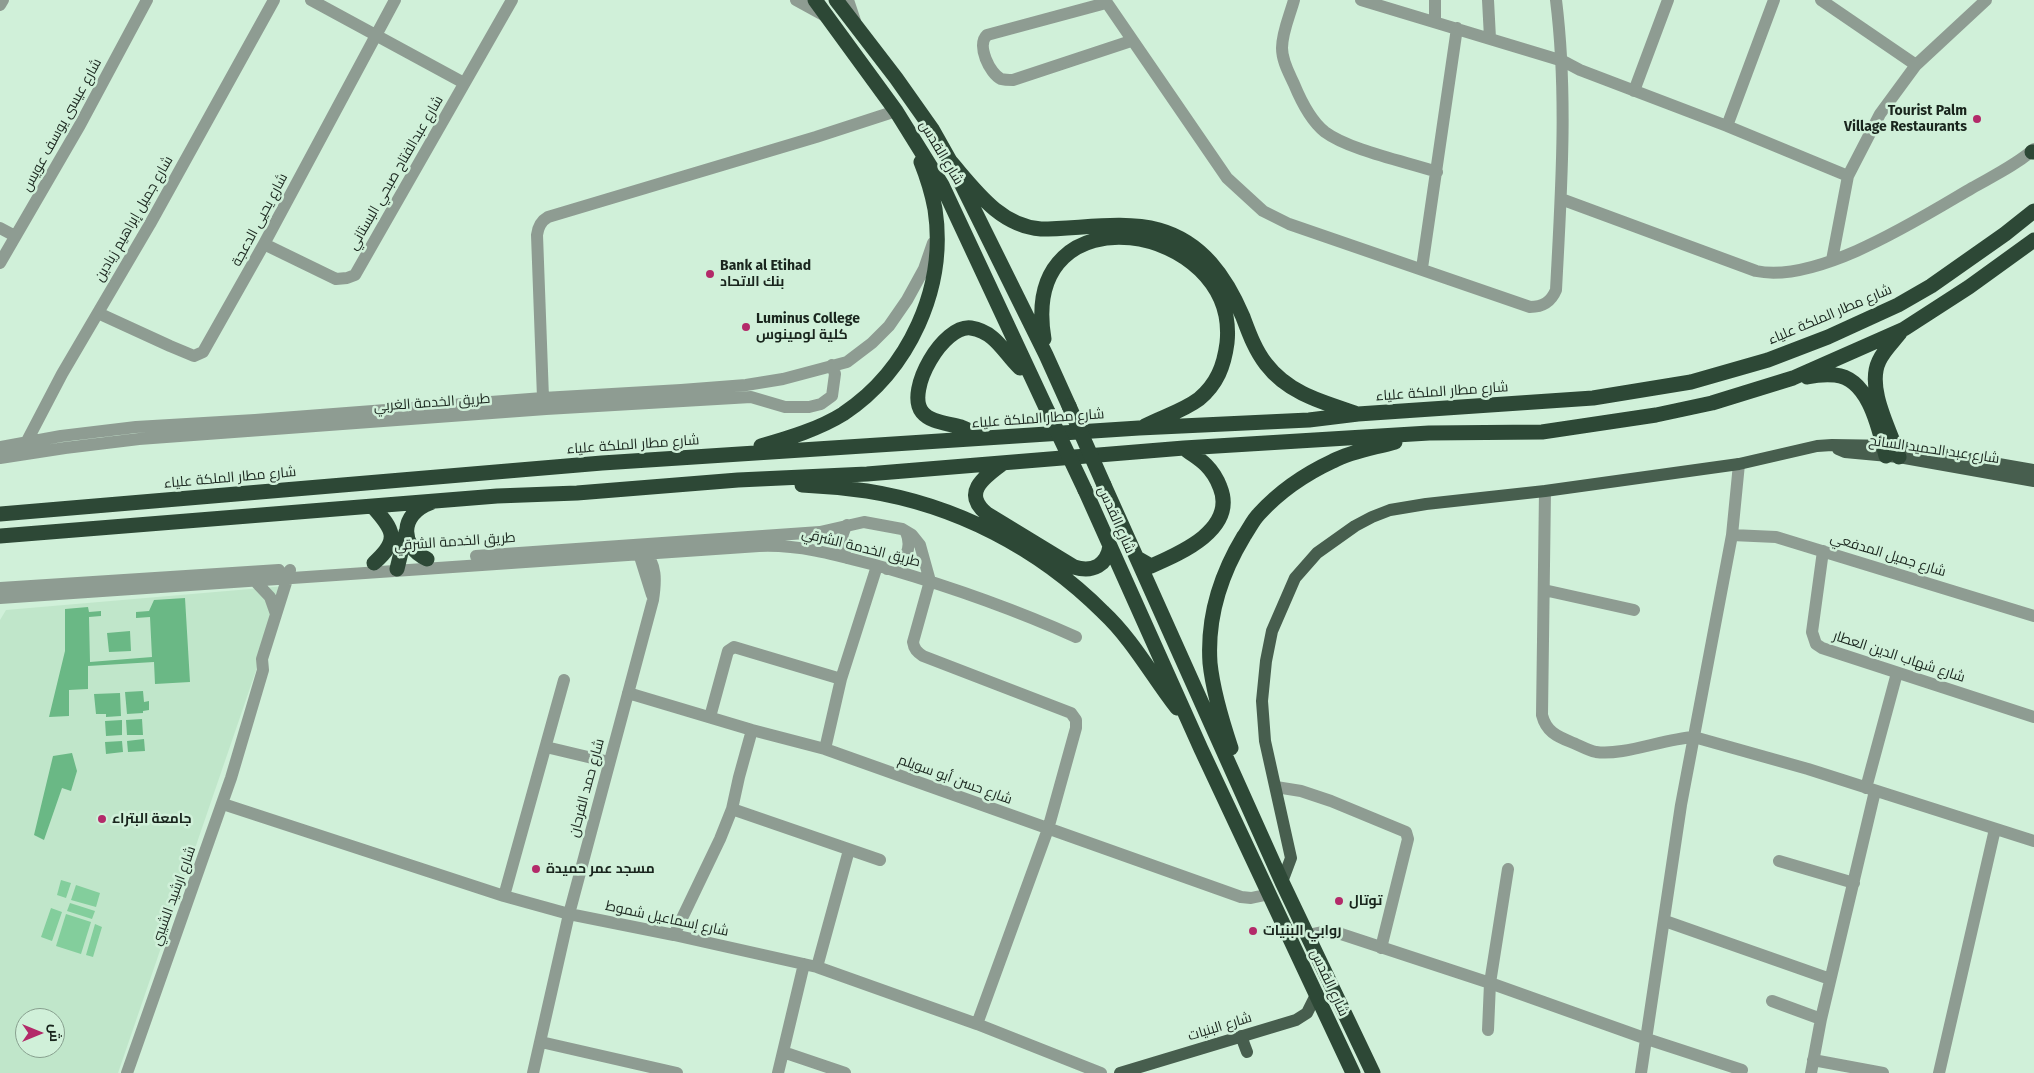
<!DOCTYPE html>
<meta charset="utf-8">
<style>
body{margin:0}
#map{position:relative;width:2034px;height:1073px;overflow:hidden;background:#d0f0d9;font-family:"Fira Sans",Cairo,sans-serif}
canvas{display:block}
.north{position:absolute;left:15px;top:1008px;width:50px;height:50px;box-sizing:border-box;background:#d0f0d9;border:1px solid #879f8e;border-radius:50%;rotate:90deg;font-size:14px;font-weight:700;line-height:20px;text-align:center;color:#19251d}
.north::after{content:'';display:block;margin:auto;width:18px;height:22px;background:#b32a69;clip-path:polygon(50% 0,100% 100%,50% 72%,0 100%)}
</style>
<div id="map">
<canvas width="2034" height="1073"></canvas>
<div class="north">ش</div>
</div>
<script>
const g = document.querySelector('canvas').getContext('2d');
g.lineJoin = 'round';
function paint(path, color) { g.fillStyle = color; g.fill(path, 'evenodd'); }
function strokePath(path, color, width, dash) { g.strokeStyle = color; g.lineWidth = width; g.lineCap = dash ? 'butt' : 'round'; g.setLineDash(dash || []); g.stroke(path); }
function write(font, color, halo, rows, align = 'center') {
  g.font = font + ' "Fira Sans",Cairo,sans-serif'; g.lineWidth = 5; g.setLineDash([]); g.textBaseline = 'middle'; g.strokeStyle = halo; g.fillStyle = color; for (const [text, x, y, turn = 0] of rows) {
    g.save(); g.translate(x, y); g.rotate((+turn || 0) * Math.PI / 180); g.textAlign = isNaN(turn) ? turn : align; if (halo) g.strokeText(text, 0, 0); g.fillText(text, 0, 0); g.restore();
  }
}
paint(new Path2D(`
 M285 586 118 1073H0V620L6 610ZM25 1018H55V1048H25Z`), '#c0e6ca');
paint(new Path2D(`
 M61 880 71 883 66 898 57 895Z
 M76 885 100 893 96 907 71 900Z
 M70 903 95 911 92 919 67 911Z
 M51 908 62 912 52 941 41 937Z
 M66 914 91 922 81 954 56 946Z
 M95 924 102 927 93 957 86 955Z`), '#83ce9c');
paint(new Path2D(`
 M185 598 190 682 155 684 154 662 88 666V689L69 690V716L49 717 65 651V609L88 607 89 612 101 611V616L89 617 90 662 152 657 150 617 136 618V612L149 611 154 600Z
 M130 631 131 651 109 652 107 633Z
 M143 691 144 702 149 701V710L143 711V713L127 714 125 692Z
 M120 693 121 716 106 717V714H96L94 694Z
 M142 719 143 735H127L126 720Z
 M122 720V735L106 736 105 721Z
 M144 739 145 751 128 752 127 741Z
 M122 741 123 752 106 754 105 742Z
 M72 753 77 771 71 791 62 788 44 840 34 835 53 756Z`), '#6ab885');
strokePath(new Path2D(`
 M311 0 464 83
 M796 0 827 17
 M848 0 855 21
 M1105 0 1227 178 1263 211 1289 224 1530 307C1543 307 1551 302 1556 290 1561 194 1568 96 1556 0
 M1294 0C1290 15 1282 32 1282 48 1282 61 1289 73 1294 84 1301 101 1311 121 1325 132 1349 150 1407 162 1437 172
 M1361 0 1563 61 1580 70 1727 126 1848 176
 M1435 0V21
 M1488 0 1490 38
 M1821 0 1916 65
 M1106 3 987 35C976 45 990 74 1001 79 1005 80 1009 80 1013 80L1131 41
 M0 5 3 0
 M1634 91 1668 0
 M1727 126 1774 0
 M1561 199 1756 271C1818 284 1919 219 1972 188 1993 176 2016 165 2034 149
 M0 228 15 236
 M264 244 336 279 347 278 355 275 512 0
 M1832 260 1848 176 1880 114 1916 65 1986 0
 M0 263 80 125 147 0
 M1422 268 1457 28
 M98 313 170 346 194 356 203 352 264 244 395 0
 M543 398 537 235C538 227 541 221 548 217L816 137 896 111
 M28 446 27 441 62 374 150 224 274 0
 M0 447 61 436 136 427 255 420 543 398 681 390 746 385 783 379 847 362 872 343 889 326 907 300 924 269 933 243
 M0 458 65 448 139 439 546 409 751 397 785 407H809L821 404 832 396 835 374 832 365
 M1545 491 1542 715C1546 731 1556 736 1571 742 1579 745 1587 750 1596 752 1623 756 1663 739 1694 737L1808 769 2034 841
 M847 525C840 537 840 546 847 558
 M1732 535 1776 537 2034 616
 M637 547 652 595
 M1823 551 1812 632 1816 644 1822 648 2034 717
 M476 556 820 532 864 522 902 529 912 535 920 545 930 581
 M887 569C905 564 913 549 906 532
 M254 580 270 597 276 614
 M930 581 913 642C914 649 917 652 923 656L1071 713 1076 720V728L1048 829 977 1024
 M0 588 279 570
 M1544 590 1634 610
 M0 598 759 546C803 544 844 557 886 568 951 587 1014 609 1076 637
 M628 693 752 730 825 749 1241 897 1251 898 1270 894
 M710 717 728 651 734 647 841 679
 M752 730 739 777 732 809 880 860
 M546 747 609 762
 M825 749 841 679 877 566
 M1276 787 1301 791 1331 801 1406 832 1408 839 1381 948
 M1866 788 1897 673
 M223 804 504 896 569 914 674 935 817 967 977 1024 1101 1073
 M1779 861 1854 883
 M504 896 564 680
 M1665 921 1830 979
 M674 935 720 839 732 809
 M1308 935 1322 932H1335L1490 983 1647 1039 1742 1070
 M817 967 849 850
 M1772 1001 1821 1019
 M1488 1030 1490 983 1508 869
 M541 1042 677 1073
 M783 1052 845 1073
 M1813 1060 1883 1073
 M127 1073 231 778 263 670 262 659 290 570
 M533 1073 569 914 653 600C656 580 657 565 643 549
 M778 1073 804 964
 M1641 1073 1681 805 1732 535 1739 464
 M1811 1073 1821 1019 1875 791
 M1939 1073 1995 829`), '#8e9c92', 12);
strokePath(new Path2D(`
 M1838 449 1845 452 1899 457 2034 481
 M1282 882 1291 858 1265 741 1262 701 1266 661 1272 631 1295 578 1317 553 1355 526 1372 517 1390 510 1426 504 1545 491 1739 464 1817 446 1832 445 1895 446 2034 470
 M1241 1036 1247 1052
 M1120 1073 1296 1020 1307 1013 1317 993`), '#475e4e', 12);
strokePath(new Path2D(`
 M815 0 896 111 942 185 1048 412
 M836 0 896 78 932 129 950 161 1046 355 1069 406
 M2032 152H2034
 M950 161C975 190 1000 226 1041 229 1080 229 1122 220 1159 230 1202 242 1226 277 1243 317 1249 333 1255 350 1266 364 1288 393 1322 402 1355 413
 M1044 339C1018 184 1240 223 1227 343 1224 366 1217 384 1199 399 1183 411 1162 417 1145 426
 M1807 377C1816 375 1825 374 1835 375 1869 378 1879 429 1886 456
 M985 438C977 435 969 430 961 427 948 423 931 423 922 412 905 390 944 324 971 328 996 332 1004 353 1020 368
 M761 446C789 438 819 429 843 414 909 370 947 288 935 209 932 193 927 177 921 162
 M1899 457C1890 430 1866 388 1879 361 1884 350 1893 342 1900 333
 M1002 464C983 478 962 493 987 514L1074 567C1093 573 1107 565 1110 546
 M802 485C823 486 845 488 867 491 956 505 1039 548 1103 612 1133 640 1152 676 1177 708
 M1104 485 1282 882 1373 1073
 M1085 490 1201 749 1353 1073
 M373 507C394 530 400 540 374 563
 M0 514 602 463 1139 428 1309 420 1358 414 1593 398 1691 382 1768 360 1828 337 1898 305 1931 286 2005 234 2034 211
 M0 536 497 496 577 493 738 480 867 474 1184 448 1429 433 1542 432 1656 415 1712 403 1793 378 1904 329 1969 287 2034 240
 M1137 558 1151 566C1181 553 1237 529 1220 487 1217 479 1212 471 1206 465 1199 458 1191 454 1184 448
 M427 559C399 546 400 514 430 503
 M397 569 406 532
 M1231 748C1222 721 1213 692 1210 663 1207 618 1221 574 1244 536 1249 529 1253 520 1259 514 1280 491 1305 474 1333 461 1352 451 1374 448 1395 442`), '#2d4836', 15);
strokePath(new Path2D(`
 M1069 406 1104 485
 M1048 412 1085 490`), '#2d4836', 15);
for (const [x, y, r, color] of [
 [1977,119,5,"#b32a69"],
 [710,274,5,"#b32a69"],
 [746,327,5,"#b32a69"],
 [102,819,5,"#b32a69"],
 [536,869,5,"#b32a69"],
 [1339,901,5,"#b32a69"],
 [1253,931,5,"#b32a69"]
]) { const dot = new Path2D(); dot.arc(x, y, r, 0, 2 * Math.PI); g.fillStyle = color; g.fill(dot); strokePath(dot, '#d0f0d9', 2); }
write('bold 14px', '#19251d', '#d0f0d9', [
 ["Tourist Palm",1967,111,"right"],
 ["Village Restaurants",1967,127,"right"],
 ["Bank al Etihad",720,266],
 ["بنك الاتحاد",720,282],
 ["Luminus College",756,319],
 ["كلية لومينوس",756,335],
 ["جامعة البتراء",112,819],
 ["مسجد عمر حميدة",546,869],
 ["توتال",1349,901],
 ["روابي البنيات",1263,931]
], 'left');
write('14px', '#19251d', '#d0f0d9', [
 ["شارع عيسى يوسف عويس",62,125,-61],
 ["شارع القدس",941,153,59],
 ["شارع عبدالفتاح صبحي البستاني",396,173,-60],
 ["شارع جميل إبراهيم زيادين",134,219,-60],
 ["شارع يحيى الدعجة",260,220,-62],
 ["شارع مطار الملكة علياء",1830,315,-23],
 ["شارع مطار الملكة علياء",1442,392,-4],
 ["طريق الخدمة الغربي",432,403,-4],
 ["شارع مطار الملكة علياء",1038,419,-4],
 ["شارع مطار الملكة علياء",633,445,-4],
 ["شارع عبد الحميد السائح",1934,450,8],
 ["شارع مطار الملكة علياء",230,478,-5],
 ["شارع القدس",1116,520,66],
 ["طريق الخدمة الشرقي",455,542,-4],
 ["طريق الخدمة الشرقي",861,548,14],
 ["شارع جميل المدفعي",1888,555,17],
 ["شارع شهاب الدين العطار",1899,657,18],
 ["شارع حسن أبو سويلم",955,780,20],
 ["شارع حمد الفرحان",587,788,-75],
 ["شارع ارشيد الشيبي",174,896,-70],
 ["شارع إسماعيل شموط",667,919,12],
 ["شارع القدس",1329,983,65],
 ["شارع البنيات",1220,1027,-17]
]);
</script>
